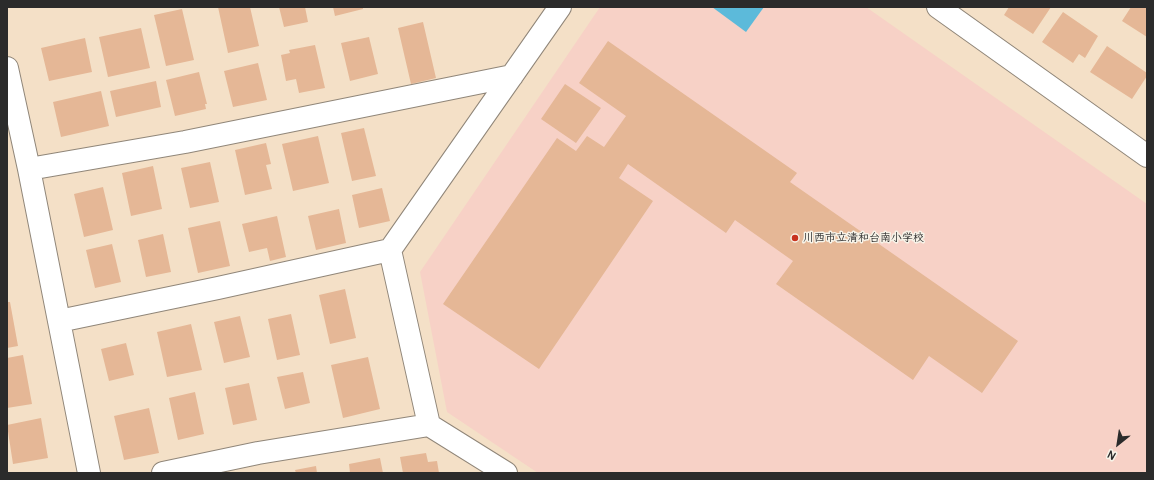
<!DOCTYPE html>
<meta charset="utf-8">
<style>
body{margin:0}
#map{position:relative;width:1154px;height:480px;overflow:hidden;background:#f4e0c7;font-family:Pangolin,sans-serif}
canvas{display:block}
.frame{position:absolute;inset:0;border:8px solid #2b2b2b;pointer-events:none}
.north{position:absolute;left:1098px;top:424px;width:40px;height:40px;-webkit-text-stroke:3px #f7f3e8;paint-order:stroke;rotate:210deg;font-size:11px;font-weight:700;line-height:16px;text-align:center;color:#2b2b2b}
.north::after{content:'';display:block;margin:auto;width:14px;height:18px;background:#2b2b2b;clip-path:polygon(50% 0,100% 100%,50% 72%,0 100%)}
</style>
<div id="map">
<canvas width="1154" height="480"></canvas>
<div class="frame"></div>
<div class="north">N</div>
</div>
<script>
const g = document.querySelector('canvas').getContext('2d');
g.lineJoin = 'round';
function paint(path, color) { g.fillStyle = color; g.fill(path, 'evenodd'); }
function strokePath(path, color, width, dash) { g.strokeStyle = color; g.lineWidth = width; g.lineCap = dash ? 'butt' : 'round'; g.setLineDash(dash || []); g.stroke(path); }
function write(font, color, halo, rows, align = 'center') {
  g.font = font + ' Pangolin,"Klee One",sans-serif'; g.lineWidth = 3; g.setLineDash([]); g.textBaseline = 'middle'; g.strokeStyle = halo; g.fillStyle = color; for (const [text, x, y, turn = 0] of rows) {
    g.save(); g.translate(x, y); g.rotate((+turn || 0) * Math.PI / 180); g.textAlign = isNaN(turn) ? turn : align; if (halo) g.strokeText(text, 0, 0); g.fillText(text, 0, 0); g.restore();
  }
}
paint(new Path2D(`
 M600 7H866L1147 204V473H538L447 412 420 272Z`), '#f7d1c6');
paint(new Path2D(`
 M712 7H764L746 32Z`), '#5cbada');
paint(new Path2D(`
 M218 7H250L259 46 228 53Z
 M279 7H305L308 22 284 27Z
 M333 7H363V9L335 16Z
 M1009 7H1051L1033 34 1004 15Z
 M1131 7H1147V37L1122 21Z
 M182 9 194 60 166 66 154 15Z
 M1063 12 1098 36 1085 58 1079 54 1073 63 1042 42Z
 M423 22 436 78 411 84 398 28Z
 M141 28 150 68 108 77 99 37Z
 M369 37 378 74 350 81 341 43Z
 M85 38 92 72 49 81 41 48Z
 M608 41 797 173 790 182 1018 341 982 393 929 356 913 380 776 284 793 261 735 220 726 233 628 164 619 178 653 201 539 369 443 304 557 138 576 151 587 136 604 147 626 116 579 83Z
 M315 45 325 88 299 93 296 79 286 81 281 55 290 53 289 50Z
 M1107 46 1147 73V76L1132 99 1090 72Z
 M258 63 267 100 233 107 224 71Z
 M199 72 207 104H205L206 109 175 116 166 80Z
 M156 81 161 107 116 117 110 91Z
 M565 84 601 108 576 143 541 119Z
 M101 91 109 126 61 137 53 102Z
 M364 128 376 176 352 181 341 133Z
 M318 136 329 183 293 191 282 144Z
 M266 143 271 164 266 165 272 189 245 195 235 150Z
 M210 162 219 202 190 208 181 168Z
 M153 166 162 209 131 216 122 173Z
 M103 187 113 230 84 237 74 194Z
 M382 188 390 221 359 228 352 195Z
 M339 209 346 243 316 250 308 216Z
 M277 216 286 257 270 261 267 248 249 252 242 224Z
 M220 221 230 266 198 273 188 228Z
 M163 234 171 272 146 277 138 240Z
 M112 244 121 282 95 288 86 250Z
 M345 289 356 338 330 344 319 295Z
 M7 302H10L18 346 7 348Z
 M291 314 300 355 277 360 268 319Z
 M240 316 250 357 224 363 214 322Z
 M191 324 202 370 167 377 157 332Z
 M126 343 134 375 109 381 101 349Z
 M23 355 32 404 7 408V358Z
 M368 357 380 409 343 418 331 365Z
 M303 372 310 403 285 409 277 377Z
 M249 383 257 420 233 425 225 388Z
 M195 392 204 434 178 440 169 398Z
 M149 408 159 453 124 460 114 416Z
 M41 418 48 458 13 464 7 425Z
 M426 453 428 462 437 461 439 473H403L400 457Z
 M380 458 383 473H350L349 464Z
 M316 466 317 473H296L295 470Z`), '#e5b796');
const minor = new Path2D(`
 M7 68 29 169 89 473
 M29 169 185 142 512 76
 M59 321 218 288 390 250
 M163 473 258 453 429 425
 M506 473 429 425 390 250 560 7`);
const tertiary = new Path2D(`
 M938 7 1147 156`);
strokePath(minor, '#908679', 24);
strokePath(tertiary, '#908679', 24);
strokePath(minor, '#fff', 22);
strokePath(tertiary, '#fff', 22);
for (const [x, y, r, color] of [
 [795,238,4,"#c8321e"]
]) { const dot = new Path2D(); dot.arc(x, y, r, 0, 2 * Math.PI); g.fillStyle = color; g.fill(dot); strokePath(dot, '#f7f3e8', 1.5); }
write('bold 11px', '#2b2b2b', '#f7f3e8', [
 ["川西市立清和台南小学校",803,238]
], 'left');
</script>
